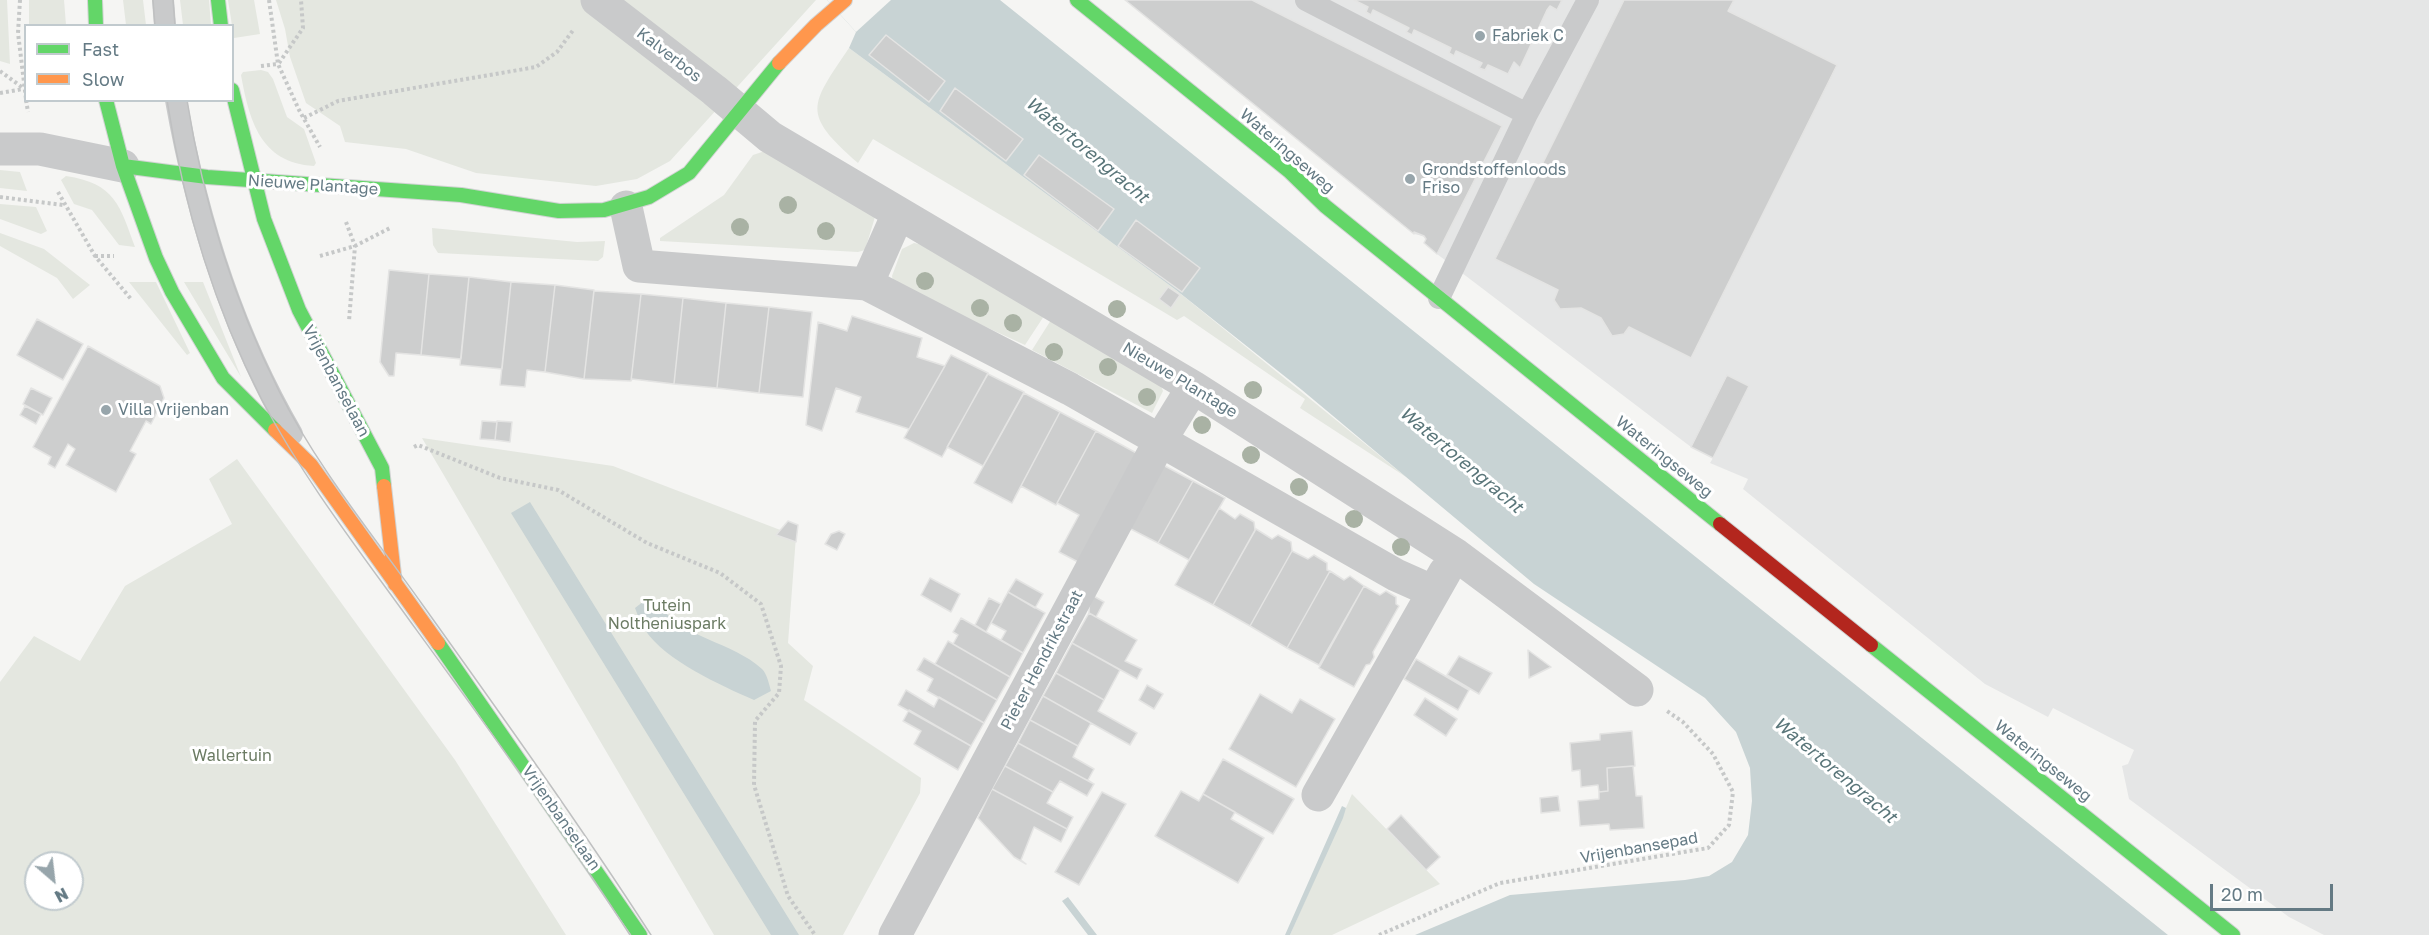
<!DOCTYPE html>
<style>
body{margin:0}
#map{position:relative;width:2429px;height:935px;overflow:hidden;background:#f5f5f3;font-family:"Golos Text",sans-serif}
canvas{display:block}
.legend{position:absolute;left:24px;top:24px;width:210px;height:78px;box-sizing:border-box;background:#fff;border:2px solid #c1cace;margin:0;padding:8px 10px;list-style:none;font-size:18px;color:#647a84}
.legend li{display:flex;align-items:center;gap:12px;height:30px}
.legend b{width:30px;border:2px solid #c1cace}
.north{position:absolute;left:24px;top:851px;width:60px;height:60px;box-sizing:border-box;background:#fff;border:2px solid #c1cace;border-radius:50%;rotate:152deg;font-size:16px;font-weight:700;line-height:24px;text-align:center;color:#647a84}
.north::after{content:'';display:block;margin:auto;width:21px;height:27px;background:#97a5ab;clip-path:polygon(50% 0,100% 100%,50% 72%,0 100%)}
.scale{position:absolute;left:2210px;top:884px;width:123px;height:27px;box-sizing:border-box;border:3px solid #647a84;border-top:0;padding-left:8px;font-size:18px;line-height:21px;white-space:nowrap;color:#647a84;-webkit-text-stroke:4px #fff;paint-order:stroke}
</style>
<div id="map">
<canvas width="2429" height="935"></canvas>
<ul class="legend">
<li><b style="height:8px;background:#63d668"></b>Fast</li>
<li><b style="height:8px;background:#ff974d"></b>Slow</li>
</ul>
<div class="north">N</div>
<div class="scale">20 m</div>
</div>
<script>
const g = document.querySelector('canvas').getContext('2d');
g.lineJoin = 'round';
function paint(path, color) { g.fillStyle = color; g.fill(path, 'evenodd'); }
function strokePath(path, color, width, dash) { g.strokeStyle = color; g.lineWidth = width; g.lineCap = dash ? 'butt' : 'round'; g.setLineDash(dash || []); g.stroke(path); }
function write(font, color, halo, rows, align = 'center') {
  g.font = font + ' "Golos Text",sans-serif'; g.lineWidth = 6; g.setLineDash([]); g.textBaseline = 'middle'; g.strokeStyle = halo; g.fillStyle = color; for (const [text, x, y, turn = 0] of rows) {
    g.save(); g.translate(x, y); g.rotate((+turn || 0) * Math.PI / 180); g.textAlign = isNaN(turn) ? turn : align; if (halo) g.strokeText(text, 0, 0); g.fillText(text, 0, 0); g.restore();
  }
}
paint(new Path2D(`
 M1125 0H2429V935H2324L2289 917 2129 799 2122 766 2128 764 2134 750 2053 708 2048 717 1985 684 1743 489 1748 479 1710 463 1713 458 1691 447 1437 254 1424 243 1426 239 1423 236 1414 234Z`), '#e5e6e6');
paint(new Path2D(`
 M0 0H7L10 64 0 61Z
 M29 0H64L66 25H29Z
 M123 0H143L146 25H126Z
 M180 0H209L211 25H183Z
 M228 0H254L260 34 234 38Z
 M276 0H816L670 161 637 179 596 186 476 173 406 149 345 142 340 126 306 103 290 57 285 29Z
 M849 48 1176 290 1406 477 1300 408 1305 399 1184 316 1177 320 873 139 858 163C801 113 810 106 849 48Z
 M261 70 268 72 273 79 287 117 304 129 316 163 314 166C260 163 249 119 241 75L243 72Z
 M765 151 875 217 865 250 858 252 660 241V238L724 195 753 155Z
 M0 170 20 172 27 191 0 188Z
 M66 176C115 183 120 206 135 247L119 245 92 210 74 204 61 180Z
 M0 204 36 207 47 231 41 234 0 219Z
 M432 228 577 242 605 241 603 257 598 261 438 253 433 245Z
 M0 233 44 249 90 285 73 299 57 278 0 246Z
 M914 243 924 245 1044 316 1025 345 901 288 893 282 892 276 902 249Z
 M129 282H156L190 353 187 355Z
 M184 282H203L241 377Z
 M1051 320 1160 384 1163 391 1152 413 1032 350Z
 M422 438 613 466 796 536 788 643 813 666 804 700 921 778 920 793 843 935H714Z
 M237 459 455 760 566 935H0V682L34 636 80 661 125 586 232 524 209 479ZM36 863H72V899H36Z
 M1352 794 1440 884 1332 935H1290Z`), '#e4e7e0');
paint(new Path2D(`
 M827 0H1000L2168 935H1415L1510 895 1685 880 1709 876 1732 862 1748 835 1752 801 1750 768 1736 732 1705 698 1534 584 1302 390 1176 290 849 48 856 32Z
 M530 502 799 935H771L511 513Z
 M644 601 659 605C682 638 733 642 762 669 767 674 769 684 771 691L754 700C720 685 666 661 645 630 640 623 638 615 635 608Z
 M1342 806 1346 808 1343 818 1290 935H1285Z
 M1068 897 1097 935H1088L1062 901Z`), '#c8d3d4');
paint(new Path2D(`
 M827 0H891L856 32Z`), '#f5f5f3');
const building = new Path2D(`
 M1125 0H1252L1502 126 1437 254 1424 243 1426 239 1424 236 1414 232V234Z
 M1354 0H1562L1557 10 1550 6 1547 10 1520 68 1514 62 1508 74 1488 65 1485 70 1479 68 1482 63 1456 51 1454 56 1449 53 1451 48 1414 30 1412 35 1406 32 1409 28 1373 10 1371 15 1366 12 1368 7Z
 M1624 0H1734L1728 11 1837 65 1691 358 1629 327 1624 334 1612 336 1601 318 1581 308 1560 309 1554 300 1558 290 1495 259Z
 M886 35 945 81 929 102 869 55Z
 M955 88 1023 139 1006 161 940 111Z
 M1039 155 1114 209 1098 231 1024 175Z
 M1136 220 1200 268 1182 292 1118 246Z
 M389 270 429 274 421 355 396 353 394 376H389L380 362Z
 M429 274 469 277 461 359 421 355Z
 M469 277 511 282 502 369 460 365Z
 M511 282 555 285 545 372 527 370 525 387 500 385Z
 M555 285 594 290 584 379 545 372Z
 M1168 287 1180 295 1171 308 1159 299Z
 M594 291 641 294 631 381 584 379Z
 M641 294 683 298 674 384 632 379 631 381Z
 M683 298 726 303 717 388 674 384Z
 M726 303 769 307 759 393 717 388Z
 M769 307 812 312 803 397 759 393Z
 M852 316 922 338 917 357 945 366 909 429 856 412 861 397 836 388 822 431 806 425 818 322 847 331Z
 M37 319 83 344 63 380 17 355Z
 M88 346 160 386 164 398 151 424 146 421 130 451 136 454 116 492 66 465 75 449 68 444 55 468 48 464 51 457 33 447Z
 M951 355 988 373 942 457 904 438Z
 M988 374 1024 392 983 466 947 447Z
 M1727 375 1749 386 1713 458 1691 447Z
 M31 388 52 398 43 415 23 404Z
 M1024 393 1060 412 1012 503 974 483Z
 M25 406 41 414 36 424 20 415Z
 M1060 412 1096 431 1056 505 1021 486 1015 497Z
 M482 421 497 422 495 440 480 439Z
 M497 421 512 422 510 442 495 440Z
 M1096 431 1140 455 1080 563 1059 552 1079 515 1057 503Z
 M1161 464 1193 481 1158 543 1127 527Z
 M1193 481 1225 498 1189 560 1158 543Z
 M1219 508 1235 519 1240 514 1254 522 1255 530 1213 605 1175 585Z
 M788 521 798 525 796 542 776 535Z
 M1256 529 1272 539 1278 535 1291 542 1292 551 1250 626 1213 605Z
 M839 531 845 534 837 550 825 544 831 534Z
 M1292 551 1308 559 1314 555 1327 563V570L1330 571 1287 648 1250 626Z
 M1330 571 1344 580 1350 576 1364 586 1319 665 1287 648Z
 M930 578 960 594 951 612 921 595Z
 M1016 579 1043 594 1035 608 1008 592Z
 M1364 586 1380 595 1386 591 1396 597V604L1399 606 1373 652 1374 657 1370 664 1366 665 1354 687 1319 668Z
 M1008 592 1045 613 1023 653 1001 640 1006 631 991 623Z
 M1090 594 1104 602 1096 617 1089 613Z
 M989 598 1001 604 986 632 975 625Z
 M1089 613 1137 640 1125 661 1142 669 1137 679 1072 643Z
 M961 618 1023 653 1010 677 953 644 958 635 953 632Z
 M948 641 1010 677 997 700 935 664Z
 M1072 643 1120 670 1104 700 1056 673Z
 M1528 650 1551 667 1529 678Z
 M1459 656 1492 673 1479 694 1447 675Z
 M924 658 997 700 984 723 927 691 933 679 917 670Z
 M1416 659 1469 690 1458 710 1404 679Z
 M1056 673 1104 700 1098 711 1137 733 1130 745 1043 696Z
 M1147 685 1163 694 1154 709 1139 700Z
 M906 690 934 707 939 697 984 723 971 746 898 705Z
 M1260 694 1292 713 1300 699 1335 719 1296 787 1229 749Z
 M1043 696 1091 723 1078 746 1030 720Z
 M1425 698 1457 719 1446 736 1414 715Z
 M909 710 971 746 958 770 914 744 921 731 903 721Z
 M1030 720 1078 746 1073 757 1094 769 1088 780 1094 784 1018 743Z
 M1632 731 1635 766 1607 768 1608 791 1599 792 1598 785 1581 787 1580 770 1572 771 1570 743 1600 740V734Z
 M1018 743 1094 784 1087 796 1060 781 1053 792 1005 766Z
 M1223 759 1294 799 1273 834 1203 794Z
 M1005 766 1053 792 1047 803 1073 817 1067 829 992 789Z
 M1633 766 1636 796H1642L1644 828 1610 830 1609 824 1580 826 1578 801 1599 799V792L1608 791 1607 768Z
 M992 789 1067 829 1061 842 1034 827 1021 860 1026 864 1014 857 978 818Z
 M1181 791 1199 801 1203 794 1235 812 1231 819 1264 838 1238 883 1155 836Z
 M1102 792 1126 804 1079 885 1055 872Z
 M1558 796 1560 811 1541 813 1540 798Z
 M1401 815 1440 857 1426 870 1387 829Z`);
paint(building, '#cdcece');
strokePath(building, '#e4e4e3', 1.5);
const fast = new Path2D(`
 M95 0 96 26
 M218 0 221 26
 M1077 0 1289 171 1325 206 1720 524
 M232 90 264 219 299 310 382 468 384 486
 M106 100 123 166 156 258 172 292 223 378 275 430
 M123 166 207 177 461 195 559 211 604 210 649 197 689 173 779 63
 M438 643 640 935
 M1871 645 2233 935`);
const slow = new Path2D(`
 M779 63 816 25 845 0
 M275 430 311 465 438 643
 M384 486 395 584`);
const jam = new Path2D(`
 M1720 524 1871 645`);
strokePath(fast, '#d1d3d3', 16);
strokePath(slow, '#d1d3d3', 16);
strokePath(jam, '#d1d3d3', 16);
strokePath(new Path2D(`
 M20 0 18 33 26 99
 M269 0 278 64 299 110 320 147
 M279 63 303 28 301 0
 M261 66 278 64
 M0 71 23 88
 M0 93 23 89
 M26 100 28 112
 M304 118 338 101 536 67 557 52 574 29
 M58 192 95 256 131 299
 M0 197 63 205
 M346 222 355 246 349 321
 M95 256H114
 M320 256 355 246 390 228
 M414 447 418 445 500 478 558 490 647 543 720 573 761 604 781 666 779 693 755 721 754 785 788 896 815 935
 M1379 935 1500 883 1708 848 1729 825 1733 792 1713 754 1683 722 1667 711`), '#c6c8c8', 4, [3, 3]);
strokePath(new Path2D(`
 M163 0 165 26
 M1306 0 1527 114
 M176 100C197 218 232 331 292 434
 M1439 298 1527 114 1588 0`), '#c9cacb', 22);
strokePath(new Path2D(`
 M597 0 714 90 770 137 1193 387 1456 555 1637 690
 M0 149H40L123 166
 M626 207 639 266 867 284
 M898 214 867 284 1070 389 1396 575 1432 591
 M1318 795 1445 572
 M895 935 1161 439 1193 387`), '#c9cacb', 33);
strokePath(fast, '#63d668', 14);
strokePath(slow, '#ff974d', 14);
strokePath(jam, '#b3261e', 14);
strokePath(new Path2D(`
 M153 0 155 26
 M173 0 175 26
 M167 100C183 203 214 307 262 400 303 478 358 549 410 621 485 724 561 828 630 935
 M187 100C203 201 233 299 279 391 317 467 373 535 422 604 500 713 578 822 651 935`), '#bfc0c1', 1.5);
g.fillStyle = '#a9b2a4';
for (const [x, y] of [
 [788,205],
 [740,227],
 [826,231],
 [925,281],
 [980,308],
 [1117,309],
 [1013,323],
 [1054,352],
 [1108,367],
 [1253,390],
 [1147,397],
 [1202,425],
 [1251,455],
 [1299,487],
 [1354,519],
 [1401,547]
]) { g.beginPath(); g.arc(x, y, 9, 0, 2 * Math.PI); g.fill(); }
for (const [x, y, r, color] of [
 [1480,36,6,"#97a5ab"],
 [1410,179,6,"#97a5ab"],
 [106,410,6,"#97a5ab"]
]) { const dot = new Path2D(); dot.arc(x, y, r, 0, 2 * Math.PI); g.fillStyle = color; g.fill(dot); strokePath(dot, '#fff', 2); }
write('16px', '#647a84', '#fff', [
 ["Fabriek C",1492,36],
 ["Grondstoffenloods",1422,170],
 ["Friso",1422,188],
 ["Villa Vrijenban",118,410]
], 'left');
write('16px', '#647a84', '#fff', [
 ["Kalverbos",669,55,38],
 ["Wateringseweg",1287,151,41],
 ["Nieuwe Plantage",313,185,4],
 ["Nieuwe Plantage",1180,380,31],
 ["Vrijenbanselaan",336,381,62],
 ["Wateringseweg",1664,457,39],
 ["Pieter Hendrikstraat",1042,660,-62],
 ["Wateringseweg",2043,761,39],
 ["Vrijenbanselaan",561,818,55],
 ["Vrijenbansepad",1639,848,-10]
]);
write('16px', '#6b7b63', '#fff', [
 ["Tutein",667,606],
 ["Noltheniuspark",667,624],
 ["Wallertuin",232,756]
]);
write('italic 18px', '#5a767a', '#fff', [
 ["Watertorengracht",1087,150,40],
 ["Watertorengracht",1461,460,40],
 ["Watertorengracht",1835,770,40]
]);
</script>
